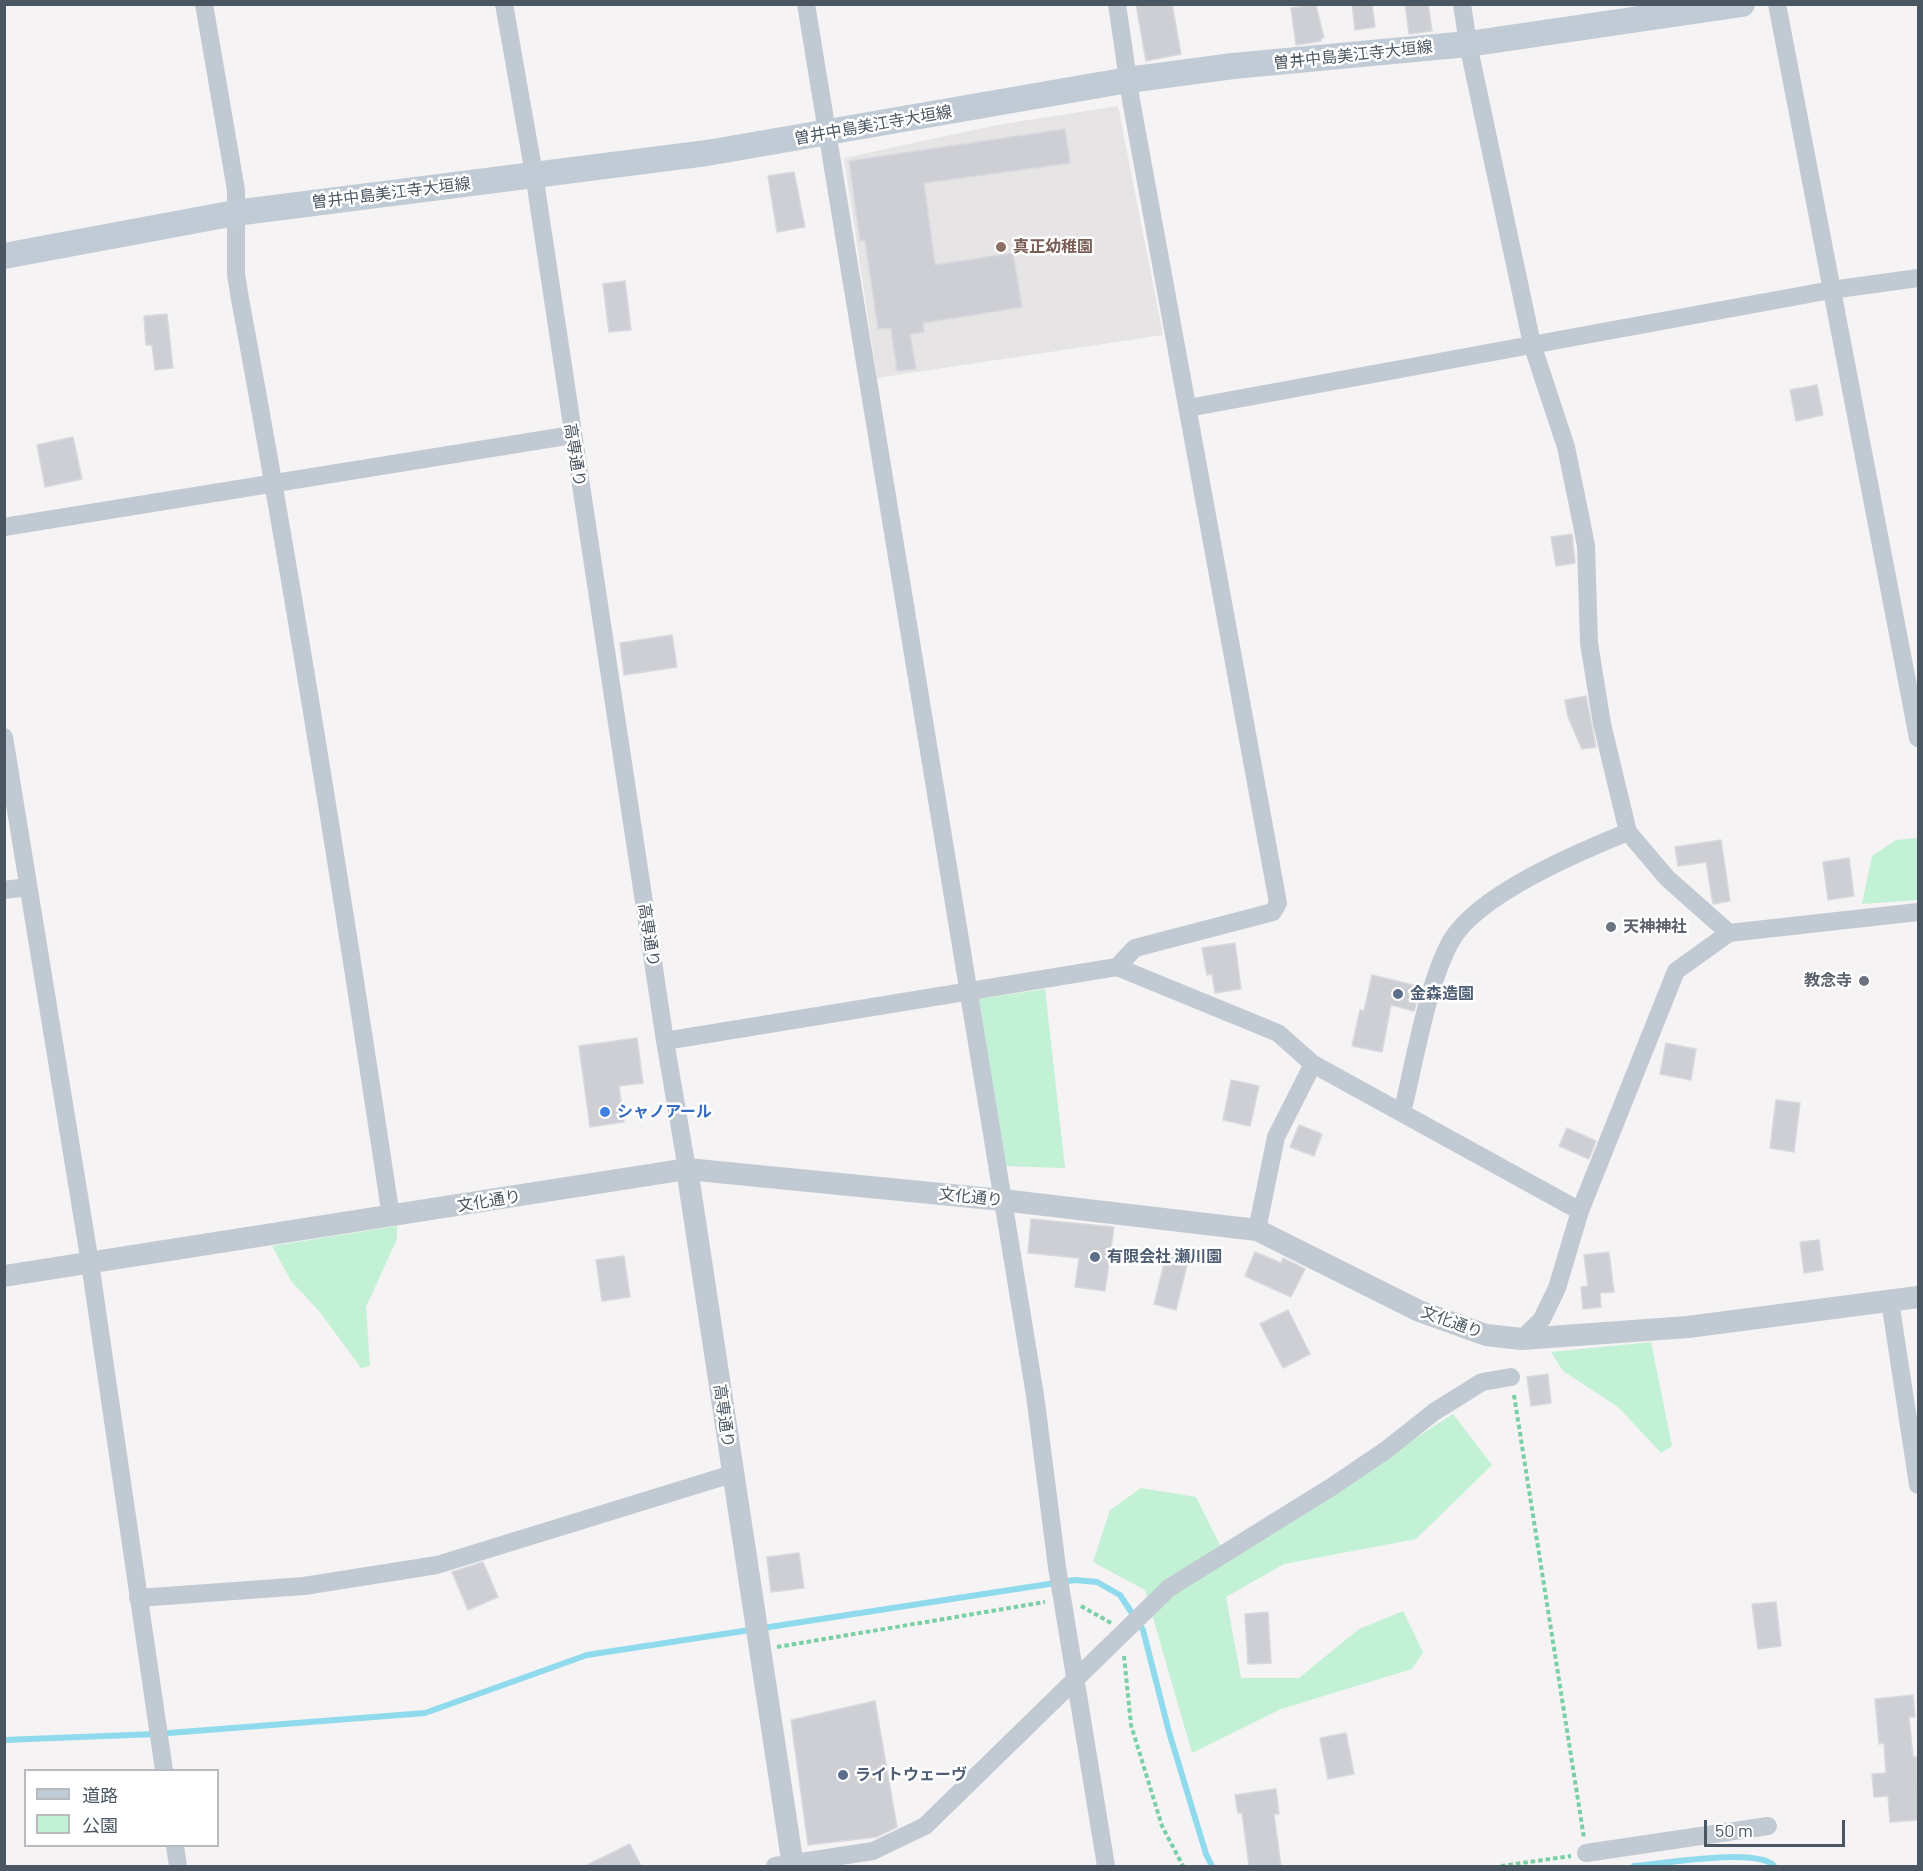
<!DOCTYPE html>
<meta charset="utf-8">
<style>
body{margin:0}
#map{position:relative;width:1923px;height:1871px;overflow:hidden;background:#f5f3f3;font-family:Barlow,"Noto Sans JP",sans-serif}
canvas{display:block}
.frame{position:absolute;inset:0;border:6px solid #4a5661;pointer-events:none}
.legend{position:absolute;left:24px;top:1769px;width:195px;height:78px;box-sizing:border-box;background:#fff;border:2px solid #b7bbc0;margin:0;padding:8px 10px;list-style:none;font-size:18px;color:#4a5661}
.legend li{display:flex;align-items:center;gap:12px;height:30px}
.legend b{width:30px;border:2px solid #b7bbc0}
.scale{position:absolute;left:1704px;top:1820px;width:141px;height:27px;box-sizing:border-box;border:3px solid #4a5661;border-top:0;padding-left:8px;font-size:18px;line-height:21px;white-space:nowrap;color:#4a5661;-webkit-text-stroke:4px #fff;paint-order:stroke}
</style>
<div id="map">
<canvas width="1923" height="1871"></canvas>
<div class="frame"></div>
<ul class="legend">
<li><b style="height:8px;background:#c1cbd6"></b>道路</li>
<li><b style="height:16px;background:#c3f1d5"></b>公園</li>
</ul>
<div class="scale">50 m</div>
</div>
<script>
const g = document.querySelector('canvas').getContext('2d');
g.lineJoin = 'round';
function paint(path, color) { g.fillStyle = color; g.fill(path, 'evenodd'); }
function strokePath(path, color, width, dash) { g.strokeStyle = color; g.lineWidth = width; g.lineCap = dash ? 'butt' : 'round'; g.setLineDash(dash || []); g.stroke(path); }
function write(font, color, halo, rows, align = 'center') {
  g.font = font + ' Barlow,"Noto Sans JP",sans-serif'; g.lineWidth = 5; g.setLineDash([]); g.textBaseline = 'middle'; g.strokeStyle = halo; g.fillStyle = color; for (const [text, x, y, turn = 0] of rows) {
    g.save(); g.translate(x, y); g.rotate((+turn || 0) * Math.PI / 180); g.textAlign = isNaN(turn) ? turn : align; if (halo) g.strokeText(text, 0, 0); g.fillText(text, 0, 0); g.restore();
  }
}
paint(new Path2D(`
 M1118 106 1163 335 877 378 844 158 997 125Z`), '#e6e4e5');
paint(new Path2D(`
 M1918 838V900L1862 904 1872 856 1896 840Z
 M1045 989 1065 1168 1004 1166 979 999Z
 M397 1226V1239L366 1307 370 1366 361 1368 319 1311 291 1281 272 1246Z
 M1651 1342 1672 1446 1661 1453 1618 1407 1563 1371 1551 1352Z
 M1453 1414 1492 1465 1416 1539 1284 1564 1226 1597 1241 1678H1299L1359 1629 1403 1611 1423 1652 1412 1669 1281 1709 1192 1753 1145 1590 1093 1562 1110 1510 1141 1488 1196 1497 1227 1559Z`), '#c3f1d5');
strokePath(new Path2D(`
 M4 1740 156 1734 425 1713 587 1655 1075 1580 1097 1582 1120 1595 1143 1630 1169 1732 1206 1854 1212 1866
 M1634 1866C1661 1864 1757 1847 1774 1866`), '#90daee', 6);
const building = new Path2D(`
 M1136 4H1172L1181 54 1146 61Z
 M1352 4H1372L1375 27 1355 30Z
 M1405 4H1428L1432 31 1409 34Z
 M1312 5 1316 6 1324 38H1321V41L1296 45 1291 8Z
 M1065 129 1070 163 924 183 935 265 1013 253 1022 307 923 323 924 332 910 334 916 369 897 371 891 328 878 329 865 240 860 241 849 161Z
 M794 172 805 227 777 232 768 176Z
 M625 281 631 330 609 332 603 284Z
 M167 314 173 368 155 370 152 345H146L144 316Z
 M1817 385 1823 415 1796 421 1790 390Z
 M73 437 82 479 45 487 37 445Z
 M1572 534 1575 563 1556 566 1551 537Z
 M672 635 677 667 624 675 620 643Z
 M1586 696 1596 747 1582 749 1568 717 1565 700Z
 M1721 840 1730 901 1713 904 1706 862 1678 866 1675 847Z
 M1849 858 1854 896 1828 900 1823 862Z
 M1235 943 1241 989 1215 993 1212 974 1207 975 1202 948Z
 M1372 975 1421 987 1414 1011 1391 1005 1382 1052 1352 1046 1360 1010 1364 1011Z
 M637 1038 643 1083 619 1086 624 1122 590 1127 579 1046Z
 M1666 1043 1696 1049 1691 1080 1660 1074Z
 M1231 1080 1259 1086 1250 1126 1223 1120Z
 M1776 1100 1800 1103 1794 1152 1770 1148Z
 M1299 1125 1322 1134 1314 1156 1290 1147Z
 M1567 1128 1596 1141 1589 1159 1559 1146Z
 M1031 1219 1114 1227 1105 1291 1075 1287 1079 1258 1028 1253Z
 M1819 1240 1823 1270 1804 1273 1800 1242Z
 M1255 1252 1281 1263 1283 1258 1305 1269 1291 1297 1245 1276Z
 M1609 1252 1614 1292 1600 1293 1601 1307 1583 1309 1581 1287 1588 1286 1584 1255Z
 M624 1256 630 1297 602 1301 596 1260Z
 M1166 1256 1188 1261 1176 1310 1154 1304Z
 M1288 1310 1310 1354 1283 1368 1260 1324Z
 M1548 1374 1551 1403 1531 1406 1527 1377Z
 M799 1553 804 1588 771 1592 767 1557Z
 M483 1562 498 1597 468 1610 452 1572Z
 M1776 1602 1781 1646 1758 1649 1752 1604Z
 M1268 1612 1271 1663 1248 1664 1245 1614Z
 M1913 1695 1915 1717H1909L1913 1757H1917L1918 1820 1890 1822 1888 1796 1874 1797 1872 1774 1886 1773 1884 1743 1879 1744 1875 1699Z
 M875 1701 897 1827 876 1837 808 1845 791 1720Z
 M1346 1733 1354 1774 1328 1779 1320 1738Z
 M1276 1789 1279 1814H1274L1281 1866H1249L1242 1813H1238L1235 1795Z
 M630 1844 641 1866H585Z`);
paint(building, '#cdcfd5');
strokePath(building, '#d7d9de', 1.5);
strokePath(new Path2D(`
 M1514 1395 1584 1838
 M1081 1606 1111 1623
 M777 1647 1045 1602
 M1124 1656 1131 1725 1162 1826 1183 1866
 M1501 1866 1571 1856`), '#7ad0a6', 4, [4.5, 3]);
strokePath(new Path2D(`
 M204 4 236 190V274L240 299C297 604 345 910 391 1217
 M504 4 534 174 665 1041 687 1169
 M806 4 1035 1395 1057 1567 1106 1866
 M1462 4 1468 44 1532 344 1566 447 1580 515 1586 546 1589 643 1602 724 1628 832 1667 878 1729 933
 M1777 4 1918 738
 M1188 408 1831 290 1918 278
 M4 527 572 435
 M4 737 90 1263 164 1770
 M4 890 28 887
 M1117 967 1135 948 1273 912 1278 903 1131 100 1117 4
 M665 1041 1117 967 1278 1033 1313 1064 1580 1211
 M1402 1113C1414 1065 1427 984 1451 941 1478 894 1579 852 1628 832
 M1257 1230 1276 1137 1313 1064
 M1890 1301 1918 1485
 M1522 1339 1542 1319 1557 1288 1580 1211 1676 971 1729 933 1918 912
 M138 1598 304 1586 437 1565 732 1474
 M175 1846 178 1866
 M1586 1853 1768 1826
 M775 1866 873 1851 925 1826 1169 1588 1333 1486 1386 1450 1434 1412 1482 1382 1511 1377`), '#c1cad2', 18);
strokePath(new Path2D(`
 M687 1169 793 1866
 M4 1276 687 1169 1002 1200 1257 1230 1419 1311 1486 1335 1522 1339 1688 1327 1918 1297`), '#c1cad2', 22);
strokePath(new Path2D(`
 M4 256 235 213 707 153 1128 80 1233 66 1468 44 1742 4`), '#c1cbd6', 26);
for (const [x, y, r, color] of [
 [1001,247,6,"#8d6e63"],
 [1611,927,6,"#6b7280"],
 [1864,981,6,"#6b7280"],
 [1398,994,6,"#5c6f8a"],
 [605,1112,6,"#3f7fe0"],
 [1095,1257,6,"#5c6f8a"],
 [843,1775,6,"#5c6f8a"]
]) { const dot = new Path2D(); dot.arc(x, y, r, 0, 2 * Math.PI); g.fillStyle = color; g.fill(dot); strokePath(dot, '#fff', 2); }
write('16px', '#4a5661', '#fff', [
 ["曽井中島美江寺大垣線",1353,55,-6],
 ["曽井中島美江寺大垣線",873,125,-10],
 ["曽井中島美江寺大垣線",391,193,-7],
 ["高専通り",575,455,81],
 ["高専通り",649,935,81],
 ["文化通り",971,1197,6],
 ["文化通り",489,1201,-9],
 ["文化通り",1452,1322,20],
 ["高専通り",724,1416,82]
]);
write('bold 16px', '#785e54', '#fff', [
 ["真正幼稚園",1013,247]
], 'left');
write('bold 16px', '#5b616d', '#fff', [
 ["天神神社",1623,927],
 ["教念寺",1852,981,"right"]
], 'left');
write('bold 16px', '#4e5e75', '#fff', [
 ["金森造園",1410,994],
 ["有限会社 瀬川園",1107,1257],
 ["ライトウェーヴ",855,1775]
], 'left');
write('bold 16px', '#366cbe', '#fff', [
 ["シャノアール",617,1112]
], 'left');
</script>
